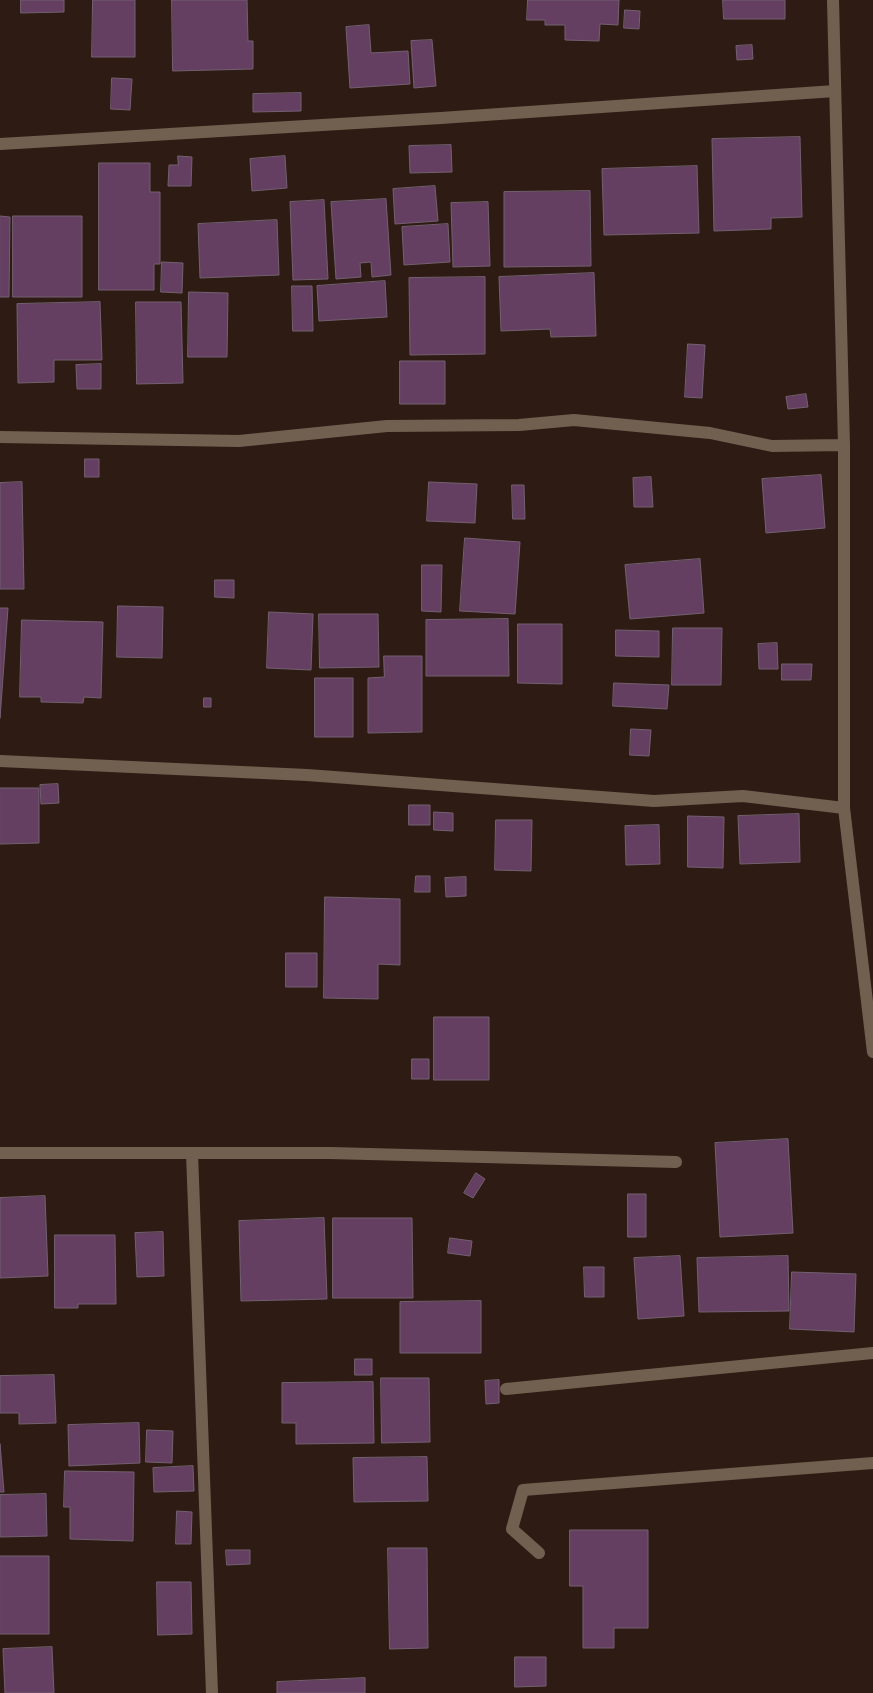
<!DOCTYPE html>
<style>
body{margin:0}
canvas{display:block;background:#2e1c14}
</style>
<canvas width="873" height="1693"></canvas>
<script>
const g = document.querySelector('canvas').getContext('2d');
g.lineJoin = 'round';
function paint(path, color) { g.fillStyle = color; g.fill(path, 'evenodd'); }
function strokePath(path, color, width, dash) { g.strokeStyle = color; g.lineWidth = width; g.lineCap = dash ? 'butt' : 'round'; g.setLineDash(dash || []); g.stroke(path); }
const building = new Path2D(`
 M21 0H64V12L21 13Z
 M93 0H135V57H92Z
 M172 0H247L248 41H253V69L173 71Z
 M528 0H619L618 25 600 24 599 41 565 40V25H545V20H527Z
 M723 0H785V19H724Z
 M625 10 640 11 639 29 624 28Z
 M369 25 371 53 408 51 410 84 350 88 346 27Z
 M432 40 436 86 414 88 411 41Z
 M752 45 753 59 737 60 736 46Z
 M112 78 132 79 130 110 111 109Z
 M301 93V111L253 112V94Z
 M800 137 802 217 771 218V229L714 231 712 139Z
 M451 145 452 172 410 173 409 146Z
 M178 156 192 157 191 186H168L169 165H178Z
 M285 156 287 188 252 191 250 159Z
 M99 163H150V192H160V264H154V290H99Z
 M697 166 699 233 604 235 602 169Z
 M435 186 438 221 395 224 393 189Z
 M590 191 591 266 504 267V192Z
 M386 199 391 275 372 277 371 262 360 263 361 277 336 279 331 202Z
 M324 200 328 279 293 280 290 202Z
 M488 202 490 266 453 267 451 203Z
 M0 216 10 217 9 297H0Z
 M13 216H82V297H13Z
 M277 220 279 275 200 278 198 224Z
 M448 224 450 262 404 265 402 227Z
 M162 262 183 263 182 293 161 292Z
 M594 273 596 336 551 337 550 329 501 331 499 277Z
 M485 277V354L410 355 409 278Z
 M385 281 387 317 319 321 317 286Z
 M292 286H312L313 331H293Z
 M189 292 228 293 227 357H188Z
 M100 302 102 360H54V382L18 383 17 304Z
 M136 302H181L183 383 137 384Z
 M688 344 705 345 702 398 685 397Z
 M400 361H445V404H400Z
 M101 364V389H77L76 365Z
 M806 394 808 407 788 409 786 397Z
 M85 459H99V477H85Z
 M821 475 825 528 766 533 762 479Z
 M651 477 653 507H634L633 478Z
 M22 482 24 589H0V483Z
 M429 482 477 484 475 523 427 521Z
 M512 485H524L525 519H513Z
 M465 538 520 542 515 614 460 611Z
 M700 559 704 613 630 619 625 565Z
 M422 565H442L441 612 422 611Z
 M215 580H234V598L215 597Z
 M118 606 163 607 162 658 117 657Z
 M0 608H8L0 718Z
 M269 612 313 614 311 670 267 668Z
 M319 614H378L379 667 320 668Z
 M508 619 509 676H426V620Z
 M22 620 103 622 101 698 84 697 83 703 41 702V697H20Z
 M518 624H562V684L518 683Z
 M673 628H722L721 685H672Z
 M616 630 659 631V657L616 656Z
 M777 643 778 669H759L758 644Z
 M384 656H422V732L368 733V678L384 677Z
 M782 664H812L811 680H782Z
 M315 678H353V737H315Z
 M614 683 669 685 667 709 613 706Z
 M204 698H211V707H204Z
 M631 729 651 730 649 756 630 755Z
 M58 784 59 803 41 804 40 785Z
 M0 788H39V843L0 844Z
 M409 805H430V825H409Z
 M434 812 453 813V831L434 830Z
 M799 814 800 862 740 864 738 816Z
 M688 816 724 817 723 868 688 867Z
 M496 820H532L531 871 495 870Z
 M659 825 660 864 626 865 625 826Z
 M416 876H430V892H415Z
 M466 877V896L446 897 445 878Z
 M325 897 400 899V965L378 964V999L324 998Z
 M286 953H317V987H286Z
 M434 1017H489V1080H434Z
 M412 1059H429V1079H412Z
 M788 1139 793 1233 720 1237 715 1143Z
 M476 1173 485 1179 473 1198 464 1193Z
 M628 1194H646V1237H628Z
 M45 1196 48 1276 0 1278V1198Z
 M324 1218 327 1299 241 1301 239 1221Z
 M333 1218H412L413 1298H333Z
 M163 1232 164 1276 137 1277 135 1233Z
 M55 1235H115L116 1304H78V1308H55Z
 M450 1238 472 1241 470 1256 448 1253Z
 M680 1256 684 1316 638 1319 634 1258Z
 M788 1256 789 1311 699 1312 697 1258Z
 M584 1267H604V1297H585Z
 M792 1272 856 1274 854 1332 790 1329Z
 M481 1301V1353H400V1302Z
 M355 1359H372V1375H355Z
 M54 1375 56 1423 19 1424V1413H0V1376Z
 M381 1378H429L430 1442 382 1443Z
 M499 1380V1403L486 1404 485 1381Z
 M373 1382 374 1443 296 1444V1423H282V1383Z
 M139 1423 140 1463 69 1466 68 1425Z
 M147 1430 173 1431 172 1463 146 1462Z
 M0 1444 4 1492H0Z
 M427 1457 428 1501 354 1502 353 1458Z
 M193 1466 194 1491 154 1492 153 1468Z
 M65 1471 134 1472 133 1541 70 1539V1507H64Z
 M46 1494 47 1536 0 1537V1495Z
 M177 1511 192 1512 191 1544H176Z
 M570 1530H648V1628H614V1648H583V1586H570Z
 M388 1548H427L428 1648 390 1649Z
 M226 1550H250V1564L227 1565Z
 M0 1556H49V1634H0Z
 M157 1582H191L192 1634 158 1635Z
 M52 1647 54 1693H5L3 1649Z
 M515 1657H546V1686L515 1687Z
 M365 1678V1693H277V1682Z`);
paint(building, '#643f61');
strokePath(building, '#726070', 1);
strokePath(new Path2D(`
 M833 0 844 445V808L873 1052
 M0 144 441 118 835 91
 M0 437 239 441 387 426 519 425 574 420 710 433 772 446 844 445
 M0 761 307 775 654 801 743 796 844 808
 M0 1153H330L676 1162
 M192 1153 212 1693
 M506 1389 873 1353
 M539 1553 512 1529 523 1490 873 1463`), '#716050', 12);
</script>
